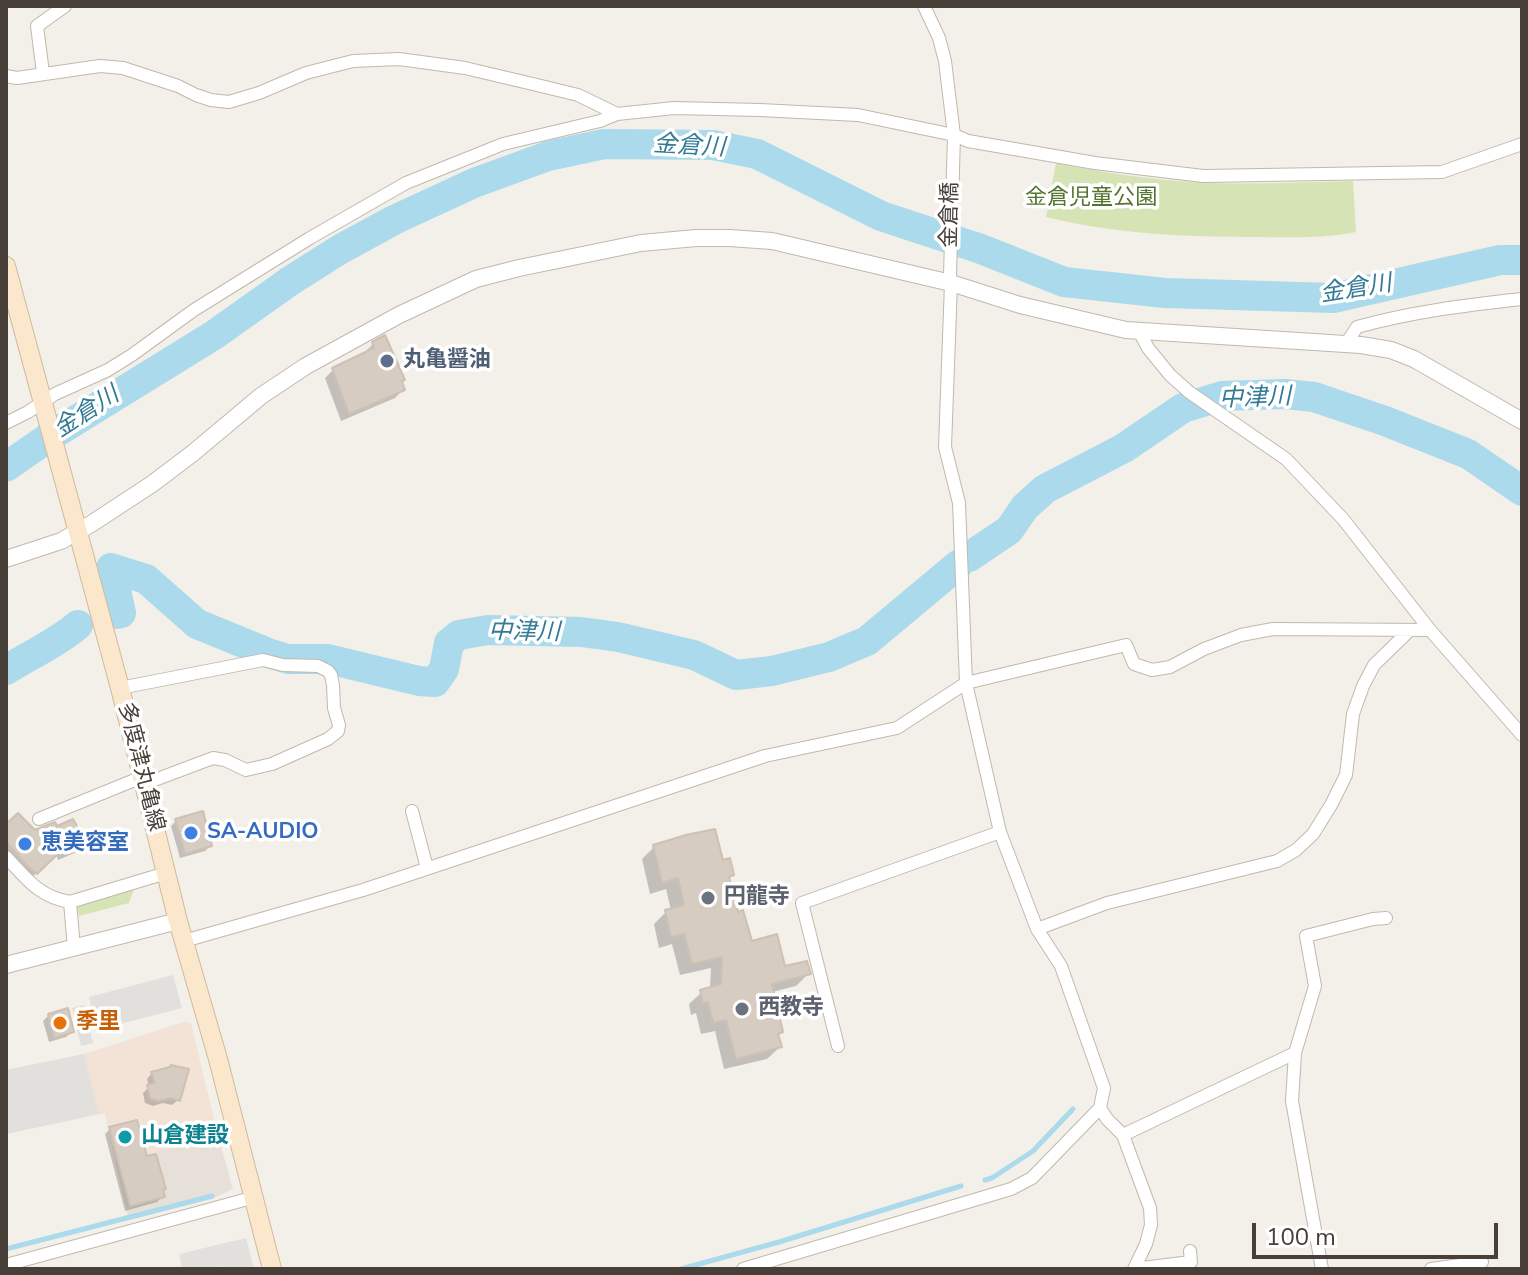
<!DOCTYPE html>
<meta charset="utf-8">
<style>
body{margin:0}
#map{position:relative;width:1528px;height:1275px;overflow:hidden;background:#f3efe9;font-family:"Nunito Sans",sans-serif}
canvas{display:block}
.frame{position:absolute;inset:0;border:8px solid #473f38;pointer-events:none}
.scale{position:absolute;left:1252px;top:1223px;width:246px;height:36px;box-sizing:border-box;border:4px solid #473f38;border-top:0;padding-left:10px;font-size:24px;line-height:28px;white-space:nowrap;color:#473f38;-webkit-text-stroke:6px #fff;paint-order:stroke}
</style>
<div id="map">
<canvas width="1528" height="1275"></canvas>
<div class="frame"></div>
<div class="scale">100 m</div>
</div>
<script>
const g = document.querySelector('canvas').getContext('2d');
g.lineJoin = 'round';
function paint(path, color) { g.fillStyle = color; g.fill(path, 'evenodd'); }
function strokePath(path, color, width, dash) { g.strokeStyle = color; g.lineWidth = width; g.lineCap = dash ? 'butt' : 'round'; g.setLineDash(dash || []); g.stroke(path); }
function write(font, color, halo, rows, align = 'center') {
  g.font = font + ' "Nunito Sans","Noto Sans JP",sans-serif'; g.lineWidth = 7; g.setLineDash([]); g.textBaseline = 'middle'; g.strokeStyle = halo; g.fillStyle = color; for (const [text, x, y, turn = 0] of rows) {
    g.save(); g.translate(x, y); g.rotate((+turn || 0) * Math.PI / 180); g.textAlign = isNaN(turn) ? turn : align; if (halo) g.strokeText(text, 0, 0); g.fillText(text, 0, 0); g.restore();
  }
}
paint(new Path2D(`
 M218 1136 233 1189 212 1199 129 1220 115 1162Z`), '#e7e0d8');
paint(new Path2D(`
 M184 1022 191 1023 218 1136 115 1162 105 1113 6 1134V1070L84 1054Z`), '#f3e3d6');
paint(new Path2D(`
 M1056 163C1097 171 1137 178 1179 181 1237 186 1296 182 1353 181L1356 232C1322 239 1290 237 1256 237 1186 237 1115 234 1046 217Z
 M134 889 129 903 79 916 77 907 80 904Z`), '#d6e4b5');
paint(new Path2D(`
 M173 975 182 1008 97 1030 89 997Z
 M84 1005 93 1043 81 1046 72 1008Z
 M84 1054 99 1114 6 1134V1070Z
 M246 1238 254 1269H220L219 1266 207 1269H182L179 1254Z`), '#e2e0dd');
paint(new Path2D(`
 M373 344 400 382 403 390 395 398 341 421 325 378 333 370 366 354 365 352Z
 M176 821 210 846 205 851 180 858 171 826Z
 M6 826 34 833 86 843 79 851 58 860 56 854 28 881 6 857Z
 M654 847 722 862 731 875 727 879 736 915 751 943 783 968 808 974 796 986 772 992 781 1032 776 1036 780 1047 767 1059 724 1069 715 1031 701 1034 696 1013 691 1015 689 1004 702 992 710 989 711 968 680 975 672 944 659 948 654 924 666 912 671 910 666 889 650 894 642 859Z
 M49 1015 72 1032 66 1037 49 1042 43 1021Z
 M152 1073 178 1100 172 1105 163 1103 153 1106 145 1103 143 1093 149 1087 147 1079Z
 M110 1129 146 1159 161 1191 163 1196 157 1202 125 1211 105 1134Z`), '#0003');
strokePath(new Path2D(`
 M985 1180 992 1178 1033 1151 1073 1109
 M6 1249 212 1196
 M681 1269 779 1242 961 1186`), '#aadaeb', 5);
strokePath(new Path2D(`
 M6 467 52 435 214 335 290 281 339 250 394 220 474 183 548 156 604 144 713 145 757 154 881 216 981 249 1064 282 1165 293 1333 298 1500 260H1522
 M969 557 1009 530 1025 507 1045 489 1124 448 1183 408 1222 396 1285 394 1314 397 1385 421 1468 454 1522 491
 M117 614 121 613 111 568 146 579 197 624 268 653 288 659H328L419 681 435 682 444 669 449 643 459 635 488 630 581 632 618 637 694 655 736 675 772 671 829 657 867 641 958 565
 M6 670C30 655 57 643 78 625`), '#aadaeb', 30);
const building = new Path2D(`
 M385 335 405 380 402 381 405 390 349 414 332 368 374 348 372 342Z
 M203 811 212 846 185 854 175 819Z
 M18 813 35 830 55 822 57 826 73 819 78 828 82 829 89 844 66 854 64 848 37 874 27 866 6 842V824Z
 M715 829 723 860 730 858 734 875 729 877 738 912 743 910 752 941 777 934 785 966 807 961 811 974 772 984 783 1032 778 1034 782 1047 736 1059 726 1020 713 1023 708 1002 703 1004 700 990 721 984 722 957 692 964 684 934 671 937 665 910 684 905 678 878 662 883 653 845 686 835Z
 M68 1008 74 1032 54 1038 48 1014Z
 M171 1065 189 1069 180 1101 170 1098 159 1101 150 1098 147 1085 155 1083 151 1072 170 1067Z
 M137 1120 147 1156 156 1154 166 1189 163 1190 165 1197 130 1206 109 1127Z`);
paint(building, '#d7ccc2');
strokePath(building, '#cec0b3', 2);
const minor = new Path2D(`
 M924 6 939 38 945 61 954 135 950 275 951 283 945 447 959 503 966 683 1000 832 1037 929 1061 966 1104 1088 1100 1108 1107 1119 1123 1135 1150 1208 1151 1225 1146 1244 1134 1269
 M43 73 37 26 65 6
 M6 76 17 78 100 66 123 68 178 86 196 95 211 100 229 102 259 93 306 73 353 61 399 59 465 68 537 85 578 95 617 114 674 108 760 110 858 115 954 135 968 141 1095 163 1203 176 1442 172 1522 144
 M1139 331 1148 348 1170 375 1189 392 1286 459 1343 519 1430 630 1522 735
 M1346 344 1357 327C1411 312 1466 305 1522 299
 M6 423 28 412 55 394 108 370 132 355 194 310 310 238 406 183 503 144 600 121 617 114
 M120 688 263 660 283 665 318 666 328 671 331 675 333 685 334 708 339 725 338 731 328 739 272 764 246 770 225 760 213 758 144 784
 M412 811 427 868
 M39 819 142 777
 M6 857C27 879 39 897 70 902L166 873
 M70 902 74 948
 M1037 929 1107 903 1277 861 1296 850 1313 834 1331 805 1346 775 1353 714 1363 686 1374 665 1410 630
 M184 941 363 890 765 756 897 728 966 683 1126 645 1134 664 1152 670 1170 667 1204 649 1241 635 1273 629 1430 630
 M838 1046 802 903 1000 832
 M1123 1135 1295 1053
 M6 1265 255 1197
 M743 1269 1011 1189 1032 1178 1100 1108
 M1134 1269 1191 1262 1190 1251
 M1322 1269 1292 1101 1295 1053 1315 986 1306 936 1373 919 1386 918
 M1431 1269 1482 1262`);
const tertiary = new Path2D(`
 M6 559 61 541 91 524 152 484 193 453 261 396 306 366 399 315 476 279 519 268 641 243 696 238H729L772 241 951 283 1020 305 1126 330 1361 345 1391 350 1414 359 1522 421
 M6 965 178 921`);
const secondary = new Path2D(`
 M6 266 120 688 178 921 218 1059 272 1269`);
strokePath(minor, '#c1b8af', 14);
strokePath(tertiary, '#c1b8af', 18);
strokePath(secondary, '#d0ba9c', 20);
strokePath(minor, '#fff', 12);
strokePath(tertiary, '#fff', 16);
strokePath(secondary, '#fbe8cc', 18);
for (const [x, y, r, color] of [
 [387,361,8,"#5c6f8a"],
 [191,833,8,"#3f7fe0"],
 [25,844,8,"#3f7fe0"],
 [708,898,8,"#6b7280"],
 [742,1009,8,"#6b7280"],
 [60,1023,8,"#e8710a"],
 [125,1137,8,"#0f9aa8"]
]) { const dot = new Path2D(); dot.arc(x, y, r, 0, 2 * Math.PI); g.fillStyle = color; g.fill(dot); strokePath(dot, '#fff', 3); }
write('22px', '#54742f', '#fff', [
 ["金倉児童公園",1091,199]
]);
write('22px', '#473f38', '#fff', [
 ["金倉橋",951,215,-89],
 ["多度津丸亀線",140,767,76]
]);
write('bold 22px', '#4e5e75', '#fff', [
 ["丸亀醤油",403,361]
], 'left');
write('bold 22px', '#366cbe', '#fff', [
 ["SA-AUDIO",207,833],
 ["恵美容室",41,844]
], 'left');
write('bold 22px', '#5b616d', '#fff', [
 ["円龍寺",724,898],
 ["西教寺",758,1009]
], 'left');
write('bold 22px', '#c56008', '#fff', [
 ["季里",76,1023]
], 'left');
write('bold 22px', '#0d838f', '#fff', [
 ["山倉建設",141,1137]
], 'left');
write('italic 24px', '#337a94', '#fff', [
 ["金倉川",689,147,3],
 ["金倉川",1356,290,-9],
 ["中津川",1255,399,-2],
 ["金倉川",87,413,-33],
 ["中津川",524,633,1]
]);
</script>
